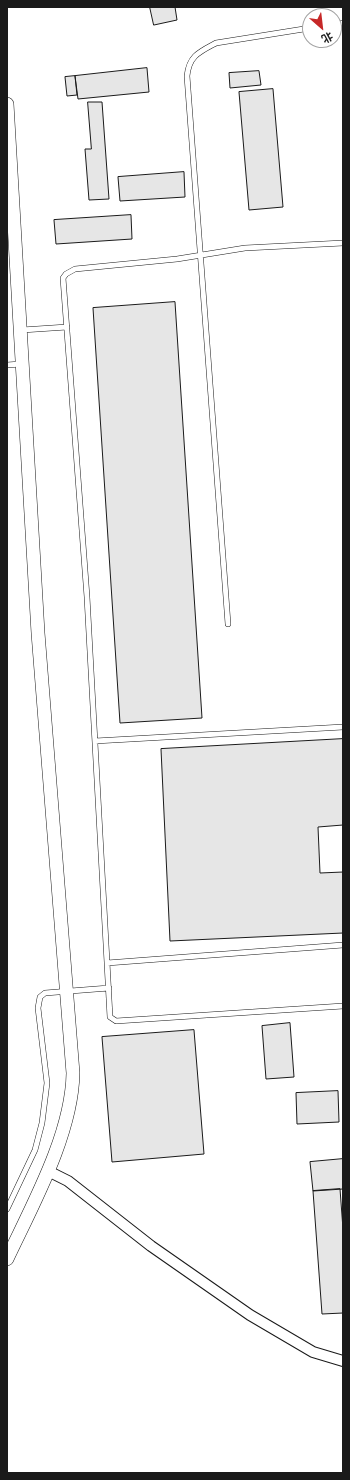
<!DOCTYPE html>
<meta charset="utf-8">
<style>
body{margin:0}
#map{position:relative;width:350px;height:1480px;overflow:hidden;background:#fff;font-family:"Times New Roman","Noto Sans SC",serif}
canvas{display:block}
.frame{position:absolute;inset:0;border:8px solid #1a1a1a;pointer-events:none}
.north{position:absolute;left:302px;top:8px;width:40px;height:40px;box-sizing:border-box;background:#fff;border:1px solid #a3a3a3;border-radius:50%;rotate:152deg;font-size:11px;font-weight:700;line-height:16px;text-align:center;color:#1a1a1a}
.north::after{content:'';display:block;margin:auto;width:14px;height:18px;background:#c62828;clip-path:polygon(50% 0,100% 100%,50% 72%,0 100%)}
</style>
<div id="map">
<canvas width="350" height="1480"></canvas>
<div class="frame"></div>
<div class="north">北</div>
</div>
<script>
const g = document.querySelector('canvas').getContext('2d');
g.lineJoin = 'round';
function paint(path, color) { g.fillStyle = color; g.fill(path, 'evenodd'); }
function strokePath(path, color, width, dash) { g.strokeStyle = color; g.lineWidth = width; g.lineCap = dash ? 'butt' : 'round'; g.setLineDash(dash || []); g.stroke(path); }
const building = new Path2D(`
 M150 7H175L177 20 154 25Z
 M147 68 149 92 78 99 75 76Z
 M259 71 261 85 230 88 229 73Z
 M75 76 77 95 67 96 65 77Z
 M273 89 283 207 249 210 239 92Z
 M88 102H102L109 199 89 200 85 149H91Z
 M184 172 185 197 120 201 118 177Z
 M131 215 132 239 56 244 54 220Z
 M175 302 202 718 120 723 93 308Z
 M343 739V825L318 827 320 873 343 872V933L170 941 161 749Z
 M290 1023 294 1077 266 1079 262 1026Z
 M194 1030 204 1154 112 1162 102 1037Z
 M338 1091 339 1122 297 1124 296 1093Z
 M343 1159V1189L313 1191 310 1162Z
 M340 1189 343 1229V1313L322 1314 313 1191Z`);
paint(building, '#e6e6e6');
strokePath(building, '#1a1a1a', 1);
const service = new Path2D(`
 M334 24 343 23
 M343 243 245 248 177 259 75 269 66 274 63 278 87 597 110 1017 116 1021 343 1006
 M22 330 67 327
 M7 365 21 364
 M228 624 187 76C189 56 199 52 216 43L310 28
 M95 741 343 727
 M107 963 343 945
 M7 1209 35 1150 42 1123 47 1083 38 1008 40 997 45 993 109 988`);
const minor = new Path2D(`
 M48 1171 68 1181 151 1246 250 1315 313 1352 343 1361`);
const tertiary = new Path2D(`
 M7 104 38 633 73 1073C72 1134 33 1204 7 1259`);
strokePath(service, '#1a1a1a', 6);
strokePath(minor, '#1a1a1a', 12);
strokePath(tertiary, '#1a1a1a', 14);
strokePath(service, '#fff', 5);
strokePath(minor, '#fff', 10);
strokePath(tertiary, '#fff', 13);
</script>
